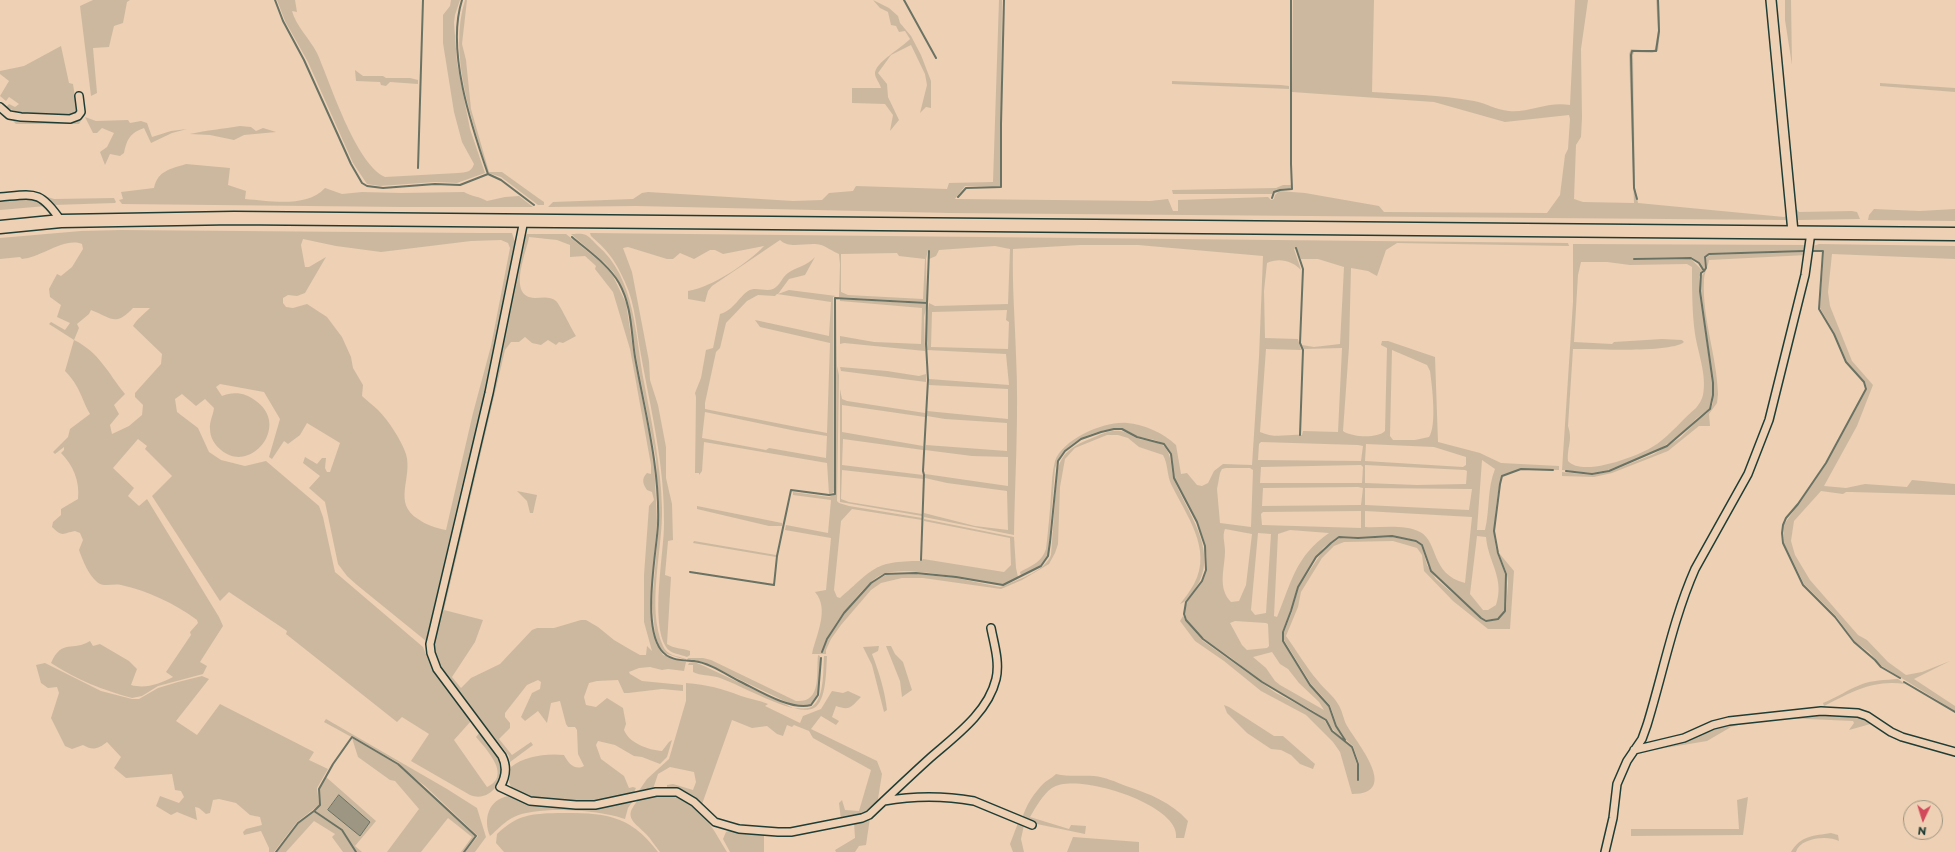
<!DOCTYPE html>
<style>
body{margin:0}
#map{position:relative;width:1955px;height:852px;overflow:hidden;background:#eed0b4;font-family:"Playpen Sans",sans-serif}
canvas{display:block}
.north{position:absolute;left:1903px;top:800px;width:40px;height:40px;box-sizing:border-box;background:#eed0b4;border:1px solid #9b9581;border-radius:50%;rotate:184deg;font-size:11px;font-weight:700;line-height:16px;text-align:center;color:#1f3d34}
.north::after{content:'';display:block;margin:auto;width:14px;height:18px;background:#d1495b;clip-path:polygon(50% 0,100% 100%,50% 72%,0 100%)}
</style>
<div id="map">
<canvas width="1955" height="852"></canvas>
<div class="north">N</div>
</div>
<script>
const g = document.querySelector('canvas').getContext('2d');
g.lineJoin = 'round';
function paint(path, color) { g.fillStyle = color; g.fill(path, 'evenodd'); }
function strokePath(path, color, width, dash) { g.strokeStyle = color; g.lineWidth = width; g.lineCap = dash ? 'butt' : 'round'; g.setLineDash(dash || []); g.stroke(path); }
paint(new Path2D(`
 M93 0H130L127 2 123 23 114 26 109 47 93 48 97 93 91 96 80 6Z
 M277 0H295L297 12 292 11C296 26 310 39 317 53 331 84 355 163 385 177L458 173C466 172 471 173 474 164L462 142 454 112 443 43V15L450 6 451 0H460L455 15 454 23 457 63 470 129 485 173 457 183 435 182 380 186 367 184 353 163 308 62 285 21Z
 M465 0H467L462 44 466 60 471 109 489 172H502L541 200 544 202V205H538L501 177 488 173C472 119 448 55 465 0Z
 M873 0 889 8 898 16 900 23 911 36 921 55 931 81V108L926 107 920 113 927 85 925 74 911 45 891 55 878 73 887 84 888 97 899 120 890 131 893 115 885 104 852 103V88H881C880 84 875 77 875 74 874 63 903 47 910 39L905 31 899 32 896 26 891 25 888 12 880 8Z
 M999 0H1002L1000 186H965L955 199 1150 201 1168 199 1173 211H1178V200L1268 197 1271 200 1274 199 1275 195 1279 191 1305 193 1379 206 1384 212 1547 213 1560 195 1565 155 1568 149 1570 119 1569 115 1505 122 1434 102 1292 92 1293 0H1374L1372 92C1406 94 1440 95 1474 101 1486 103 1496 110 1509 111 1529 113 1548 101 1570 105L1575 0H1588L1581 49 1582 117 1581 137 1576 145 1574 199 1583 202 1634 203 1629 54 1631 49 1652 51 1655 49 1658 30 1656 0H1659L1660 31 1658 51 1652 53 1634 52 1633 55 1635 188 1638 203 1784 217 1789 215 1788 220 950 213 636 206 548 207 553 202 633 199 642 193 648 192 793 201 822 200 829 193 853 191 856 186 947 189 949 183 993 182Z
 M1785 0H1791L1792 65 1785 20Z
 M61 46 69 83 73 84 77 110C66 123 20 115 6 107L9 104 15 107 19 104 9 97 6 101 0 96 9 81 0 74V71L24 66Z
 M355 70 363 76H383L386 78H410L418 80V84L390 82 386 86 381 85 380 82 356 81Z
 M1172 81 1281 85 1289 86V89L1172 84Z
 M1880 83 1955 88V92L1880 86Z
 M80 117 82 119 79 124H16L13 121 21 122 75 121Z
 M85 117 96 121 128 120 130 123 141 121 147 123 152 137 171 131 187 129 172 133 151 143 144 128C130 133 127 139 124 153L120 156 110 154 105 165 100 152 107 147 114 133 102 128 97 133H93Z
 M240 126 251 127 256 131 263 128 276 132 244 135 234 140 210 135 190 134C207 130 223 129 240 126Z
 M186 164 230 168 228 185 246 191 245 199C270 201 307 208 325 188L342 194 362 192 401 193 464 192C472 197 479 196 487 201L505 197 519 196 533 207H402L122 204 119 200 123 199 121 192 154 188C158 170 171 169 186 164Z
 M1283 185H1291V188L1280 189 1272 194H1173L1172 190 1276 188Z
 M41 195 54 199 114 198 116 202 115 203 53 205Z
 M31 196 46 206 0 210V199Z
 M1792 204 1799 212 1852 211 1857 212 1860 219 1798 220Z
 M1874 209 1920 211 1955 209V221L1868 220 1869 215Z
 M121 230 477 233H512L516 245 487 390 462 485 426 641 357 585 347 576 338 564 325 502 309 488 320 476 303 463 305 457 317 464 322 458H326L325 468 327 472H330L340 443 307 423 300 435 288 444 284 441 272 459 269 457 280 419 264 392 220 384 216 387 222 396C234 391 246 393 256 401 291 426 250 475 221 450 215 445 210 438 210 429 209 422 213 416 214 408L205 399 196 406 182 394 175 399 177 412 198 428 209 452 221 460 245 466 266 461 319 506 323 517 335 572 423 647 432 669 471 721 454 740 487 787C512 776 487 750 476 737L480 732C487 741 498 752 501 763 506 781 489 803 470 795L411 761 429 734 402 717 397 722 286 634 287 631 229 592 220 601 152 496 172 476 145 449 147 446 138 439 113 468 134 488 128 496 139 506 147 499 219 617 223 626 200 662 207 666 203 674 158 686 142 696 132 698C103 690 77 680 51 663 62 638 73 652 90 641L93 646 100 644 129 661 137 669 131 685C146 689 159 684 173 677L166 672 191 635 190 632 198 623 197 620C174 603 148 591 121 585 113 583 104 588 97 582 88 574 83 561 79 550L83 540 80 533 75 531C63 533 63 538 52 527L53 522 61 515V509L78 499C80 481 73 465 61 453L64 450V447L55 454 53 452 68 437 70 429 90 414C81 398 80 386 65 371L74 340 49 324 51 322 65 330 70 323 57 317 61 305 50 297 49 289 57 274 61 276 72 267 83 249 82 244C63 237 41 258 22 259L20 257 0 259V238L81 231ZM303 239 336 246 381 252 471 241 501 240 508 243 510 248 491 346 473 413 446 530C436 528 426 525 418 519 392 503 413 478 406 454 401 440 389 421 378 410 373 405 367 401 362 396L363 385 353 368 351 357 342 337 327 317 307 304 293 308 286 307 283 303V298L288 295 297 296 305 293 326 257 309 267H305L301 245ZM133 308H150C144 314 137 319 133 326L162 354 161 364 135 393V397L143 405 142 415 129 426 112 434 110 425 119 414 114 405 125 394C108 373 99 352 74 340L79 328 77 324 89 314 91 310C112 318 115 327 133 308Z
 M590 233 1568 243 1569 246 1397 243 1386 250 1377 276 1368 271 1351 268 1349 347 1343 431C1351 437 1377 439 1385 431L1387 348 1381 345 1382 341H1388L1435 357 1438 442 1480 453 1501 463 1559 466V470L1521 469 1502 476C1497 489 1493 529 1495 542 1496 554 1502 563 1505 574 1508 583 1508 610 1501 616 1497 619 1491 619 1486 620L1481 617 1431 570 1423 545 1416 540 1392 536 1358 537 1339 536 1323 548 1297 587 1291 611 1282 632 1283 641 1309 685 1328 706 1336 727 1342 738C1332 731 1329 721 1319 715 1306 705 1290 700 1277 692 1260 682 1246 669 1230 657 1215 646 1198 637 1187 620 1176 603 1204 587 1206 569 1211 533 1186 511 1175 479 1172 469 1174 459 1169 450 1163 440 1150 439 1140 437 1133 435 1127 429 1120 429 1096 428 1061 443 1055 469L1048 556 1041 565 1021 576 1020 572C1031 566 1042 562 1046 549 1048 531 1050 513 1051 494 1052 483 1052 472 1055 461 1063 439 1104 421 1127 423 1143 424 1164 433 1176 445L1181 474 1187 473 1197 485 1202 486 1208 483 1214 471 1223 464 1252 465 1259 357 1263 256 1138 245H1080L1013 249C1012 285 1015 320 1016 355 1019 415 1015 475 1014 535L924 517V513L975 526 1008 530 1007 491 947 483 925 478V474L1008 486V457L972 456 925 450 926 445 1007 451V423L945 419 927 416V411L1008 419V389L929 385V379L1009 385 1006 354 927 350V318L929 303 935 306 1008 304 1010 249 995 246 939 250 936 256 929 259 930 250H928L926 259 927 302 839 297 840 265 839 254C834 252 825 246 821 245 809 241 790 250 780 240L712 286 708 291 705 302 688 299V291C712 287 747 264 764 246L723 254 715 250H710L694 259 680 253 673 259H667L628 247 623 248 632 272 649 361 650 380 658 405 666 447V478L672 504 673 540 668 541 665 575 671 577 667 644C674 649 682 648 690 651V655L687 657C680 654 670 654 666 647 650 622 664 554 664 524 665 466 651 411 641 355 636 330 636 306 625 282 615 260 609 252 591 236ZM1296 248 1301 259H1318L1344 267 1340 344 1314 347 1302 345 1304 349 1342 348 1338 432 1303 431 1302 435C1287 434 1275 439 1260 432L1266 349 1301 350 1298 339 1265 338 1264 291 1267 263C1279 257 1293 261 1301 270L1294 249ZM897 253 899 256 925 259 923 299 848 295 841 292V254ZM1007 310 1006 320 1009 322 1008 349 931 347 932 312ZM1392 350 1427 365 1430 371C1432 386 1437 425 1429 437L1415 440H1393L1390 436ZM1261 442 1358 445 1363 446 1361 461 1258 460 1259 444ZM1366 444 1434 447 1466 457V465L1463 467 1365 461ZM1482 460 1495 469C1487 489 1490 509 1485 530H1477ZM1361 465 1363 467 1362 483H1260L1261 467ZM1365 465 1465 470 1467 471 1466 484 1417 485 1365 483ZM1226 468H1250L1253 470 1251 527 1220 523 1217 489 1220 473 1222 469ZM1358 487 1363 488 1361 505 1262 506 1263 488ZM1365 488 1472 489 1469 510 1365 505ZM1361 511V528L1262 525 1261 514 1263 512ZM1365 511 1472 517 1465 583C1430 574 1439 542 1420 532 1404 524 1382 528 1365 527ZM1225 529 1252 534 1246 585 1239 601 1231 602C1217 588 1225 568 1225 551 1225 543 1222 536 1225 529ZM1290 530 1329 533C1295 557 1292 581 1277 617L1274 616 1278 534ZM1258 533 1271 534 1266 613 1255 615 1251 610ZM1477 536 1486 537C1488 562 1505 578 1496 605L1488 610H1483L1470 594ZM1235 621 1266 623 1268 624 1269 646 1267 648 1247 650 1242 645 1230 623ZM1272 652 1280 664 1288 669 1299 683 1319 702 1324 710 1280 685 1275 681 1266 668 1253 657Z
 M527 234H566L604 265 612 274 626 303 634 356 654 459 657 523 650 603 654 633 656 644 663 655 686 662 684 671 668 669 662 670 650 667 639 668 629 672 630 674 642 681 683 685V691L662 689 628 693H624L618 680 597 681 589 683 584 697 586 705 596 707 607 698 623 708 626 724 624 730C629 743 648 750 662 751L669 742 672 740 667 757 660 764 642 757 634 756 615 745 598 741 596 745 601 759 624 776 629 788 633 787 636 788 633 794 595 804 530 799 512 789 509 782 511 767C524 756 547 753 564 755 568 763 575 771 584 766L578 754 577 730 575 727H568L566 724 560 701 551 703 547 723 538 711 525 721 521 717 532 693 540 689 541 682 538 680 527 685 505 713V717L510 723V728L499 739 512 755 531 742 533 745 510 762 509 756 436 663 432 646 516 270 525 237ZM529 237 557 240 570 245V257L585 256 596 266 595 269 613 292 630 349 651 465V474L647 473C641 479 643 484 647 490L652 492 654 500 649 506 644 575V622L652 651 647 646 646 655H640L631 650 614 640 598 627 586 620H581L554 628H537L532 630 500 664 471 678 461 688 452 677 475 642 483 620 444 610 505 350 511 342H519L525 337 532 343 541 345 548 340 556 345 559 342 563 343 576 336C572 330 559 303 556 301 550 296 542 298 535 298 507 297 526 254 529 237Z
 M571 234C575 234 582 233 586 235 590 237 594 242 597 245 636 278 635 336 644 382 652 424 661 465 662 508 663 550 646 607 663 646 667 656 678 656 686 659V660L664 653 658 644 655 633 652 603 659 523 656 459 636 356 628 303 614 273 605 263Z
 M1573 244 1808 245 1807 251 1709 253 1704 257 1705 268 1704 270 1699 263 1692 257 1633 258 1634 260 1691 259 1703 271 1699 277 1700 291 1712 384V395L1709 409 1697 418 1677 438 1654 452 1608 470 1592 473 1562 470 1573 302ZM1581 262H1607L1630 265 1687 264 1692 267C1692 289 1692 312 1695 334 1698 353 1707 375 1703 395 1702 400 1699 404 1696 408 1683 419 1671 434 1657 444 1642 455 1583 478 1568 461 1567 446 1573 441 1568 426L1573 349C1592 349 1672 353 1684 342L1682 340 1662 339 1614 342 1612 344 1574 342 1578 275Z
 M1819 244 1955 246V259L1832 254 1828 292 1830 306 1852 361 1873 385 1857 426 1824 486 1846 488 1865 484 1907 487 1912 480 1955 484V495L1852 492H1846L1843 494 1821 491 1794 521 1791 541 1795 555 1810 580 1858 635 1867 640 1888 662 1906 675 1922 672 1950 661 1914 679 1955 706V711L1882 666 1869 652 1855 642 1836 616 1804 584 1784 543 1783 526 1827 463 1867 389 1865 382 1847 362 1835 334 1820 308 1824 250H1812L1813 246Z
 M1807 252V255L1709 260C1708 267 1704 273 1704 280 1702 319 1717 356 1718 394L1717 403 1709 414 1710 426H1699L1668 451 1612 473 1594 477 1562 476V472L1592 475 1609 472 1654 454 1680 438 1699 419 1710 411 1713 403V382L1701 290V277L1707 268 1706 258 1710 255Z
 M815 257 805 275 789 279 778 294 789 290 836 296 833 297 834 492 829 494 827 463 704 442 702 471 699 475V473H695L696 397 695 393 701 378 706 350 713 348 720 314C734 310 737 299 748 291 755 286 765 292 773 289 780 286 782 277 788 273 796 267 807 266 815 257ZM777 294 831 302 829 336 755 320 760 327 830 343 827 433 705 409V403L716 352 720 348 726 323 747 301 758 295 775 296ZM705 412 796 431 827 436 826 458 769 448 766 450 702 438Z
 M836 299 837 366 839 375 837 501 839 503 849 506 922 518V520L852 509 841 521 834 590 837 597 840 598C874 569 873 561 921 561L923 559 1004 572 1011 565 1010 538 924 521V519L1014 537 1016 568 1018 577 1003 585H999C974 580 905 565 883 574 870 580 859 594 850 605 838 619 827 635 822 652L827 640 845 613 872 583 886 575 916 574 956 578 1000 587 1006 585C1021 578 1045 571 1051 555L1057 473C1061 450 1077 444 1097 436 1104 433 1111 430 1120 431 1126 431 1133 437 1139 439 1147 441 1159 441 1165 447 1173 457 1170 471 1175 482 1189 515 1220 554 1195 589 1191 595 1186 602 1180 604 1185 598 1190 591 1194 584 1213 549 1186 515 1171 484 1167 475 1168 464 1163 455L1139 447 1128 438 1118 435H1107L1075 448 1065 459 1060 487 1058 544 1055 553 1049 564 1022 580 1001 589 923 578H902L881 583 871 590 841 625 831 639 826 650V654H812C816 635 830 609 815 592L826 590 831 538 785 530 786 525 828 533 831 500 793 495V492L829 497 836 494Z
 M840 299 927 304 924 317 925 351 844 343 840 344V336L874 342 921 344 922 308 840 301Z
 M840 367 887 371 919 376 926 374V382L841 371Z
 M840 389 842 399 847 401 925 413V417L842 405V432L923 446V450L843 439 842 465 923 475V479L842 470 841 499 849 502 922 514V516L840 502Z
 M517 491 537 495 533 513H530L527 501Z
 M697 506 782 523V526H769L697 509Z
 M1392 537 1416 542 1422 546 1427 565 1436 579 1486 622 1499 619 1506 611 1508 583 1507 574 1499 553 1514 571 1510 629H1488L1453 601 1424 571 1422 555 1417 548 1393 541 1344 542 1334 546 1322 558 1301 592 1298 607 1286 636C1297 651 1306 667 1318 681 1324 689 1333 695 1338 704 1342 710 1343 717 1346 724 1355 741 1402 794 1352 794L1340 752 1333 742 1306 715 1261 691 1224 661 1195 641 1180 621 1183 616 1186 621 1203 641 1276 693 1316 714 1324 720 1332 732 1351 747 1357 765 1359 782V763L1353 746 1346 740 1337 726 1330 705 1311 684 1284 640V632L1292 612 1298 588 1324 549 1340 538 1358 539Z
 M694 541 776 555V557L693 543Z
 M879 646 878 651 872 654C879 672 885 691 887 710L884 712 872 665 863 647Z
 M886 646H891L895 654 903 662 912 690 902 697 900 681Z
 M818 655 820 656C820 668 822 697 811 704 806 707 801 706 795 706L705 663 695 660H687L688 658H703L711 660 796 701C822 703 816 675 818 655Z
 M824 656H827C826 668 827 701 814 708 795 718 738 683 717 677 709 675 701 676 693 672V665H688L689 663 694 662 704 666 793 708C798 708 804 709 809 708 825 703 823 669 824 656Z
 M45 663 101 691 132 699H139L158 688 178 682 202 676 209 679 176 721 197 735 220 704 314 752 309 760 328 769 317 788 319 805 297 822 274 852H269V848L261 831 244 835 243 832 246 829 262 825 260 817 250 815 236 803 219 799 213 800 210 813 206 814 199 808 195 807 197 820 177 812 171 815 156 806 160 796 179 803 184 797 181 791 175 790 172 774 126 778 114 768 121 757 107 742C98 749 93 751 83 745L72 749 65 746 51 718 59 693 57 687 48 688 41 683 36 665Z
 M1898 679 1905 684C1873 679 1850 693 1824 706L1823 703C1838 697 1847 690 1860 685 1872 680 1885 680 1898 679Z
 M686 683C708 685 721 688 741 696 750 699 759 700 768 704L765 706 800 723 803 716 821 709 832 691 843 693 848 691 861 697C851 707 850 711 836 706L832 717 839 721 836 725 821 716 811 729 877 761 882 774 877 805 860 816 841 820 839 803 842 800 845 810 859 811 871 770 813 738 809 731 794 725 792 727 787 725 783 736 777 734 767 726 752 728 732 720 701 807C692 796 682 789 667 789V785L673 784 693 790 696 782 694 772 670 767 658 774 653 789 638 792 647 779 669 759 686 701Z
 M1224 705 1229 707 1274 736H1283L1315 764 1313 769 1300 764 1291 755 1281 750 1271 749 1247 733 1227 713Z
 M1819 714 1860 716 1874 723 1849 730 1854 723 1853 721 1784 718Z
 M326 719 447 789 477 808 486 837 475 852H465L478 836 425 786 404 770 399 763 324 722Z
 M1745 723 1731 727 1707 741 1635 753 1690 739 1725 726Z
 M352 738 397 764 476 836 463 852H461L472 837 448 818 421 852H387L419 809 395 781 390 780 358 757Z
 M1056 774C1069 777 1081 775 1094 776 1105 777 1116 782 1126 786 1150 794 1171 802 1188 821L1184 838H1176C1182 805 1076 771 1052 788 1043 794 1036 807 1030 817L1069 829 1071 825 1086 826 1085 834 1032 823 1022 819C1026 805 1034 793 1044 783 1047 780 1052 778 1056 774Z
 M326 777 376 821 355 846 362 852H356L342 830 315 811 320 805 319 789Z
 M664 794C699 799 710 824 727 852H660C655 846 651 839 646 834 632 820 622 817 641 797Z
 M509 796C534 806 567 810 595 808 608 806 622 801 635 798L628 808 625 819C602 810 537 805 514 817 505 821 497 830 490 836 483 820 488 799 509 796Z
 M1748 797 1743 835 1631 836V829H1739L1737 800Z
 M314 812 342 831 355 852H343L332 837 335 834 314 821 286 852H277L299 823Z
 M558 813C603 813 629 813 658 852H504L496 843 497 834C518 814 531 814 558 813Z
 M870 818 866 845 859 846 855 852H836L835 850 855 838 854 822Z
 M1018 823 1024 825 1021 839 1024 852H1013L1010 844Z
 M731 830 764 835V852H730L723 839 726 832Z
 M1831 833 1838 835 1839 841C1827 835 1800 838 1796 852H1791C1801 835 1814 836 1831 833Z
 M1073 837 1139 842V852H1067Z`), '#ccb89f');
const water = new Path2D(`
 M339 795 370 822 360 836 328 810Z`);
paint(water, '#9c9682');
strokePath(water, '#6a7263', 1);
strokePath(new Path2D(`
 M275 0 283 21 304 60 351 164 362 183 367 186 383 188 435 184 460 185 488 174
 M462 0C446 50 471 125 488 174L501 180 534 205
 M904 0 936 58
 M418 168 423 0
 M958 197 966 188 1001 187V124L1004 0
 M1272 198 1274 192 1280 190 1292 189 1291 164V0
 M1637 199 1634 188 1631 55 1632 51H1656L1659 31 1658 0
 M572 237C588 251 608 264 619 283 632 306 631 332 635 357 645 413 660 467 658 525 656 556 642 624 661 650 669 661 683 660 694 661 710 663 727 675 741 682 759 691 792 711 811 705L818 695 821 658
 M1296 248 1303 269 1300 343 1303 350 1300 435
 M1813 251H1823L1819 309 1834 334 1846 362 1864 382 1866 389 1826 463 1798 504 1786 518 1783 525 1782 533 1783 543 1803 585 1835 617 1854 642 1875 660 1881 667 1900 678
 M1704 271 1706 268 1705 257 1709 254 1805 251
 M1566 471 1592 474 1609 471 1667 446 1710 409 1713 395V383L1700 291 1701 273 1704 271 1699 263 1691 258 1634 259
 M921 560 924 475 923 471 928 380 926 344 927 303
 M690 572 774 585 777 556 791 490 829 495 835 494V298L927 303 929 251
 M822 652 827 639 844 613 871 583 885 574 916 573 956 577 1003 585 1041 566 1048 556 1050 542 1058 461 1065 451 1081 439 1101 432 1114 429H1122L1137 437 1164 444 1171 454 1174 478 1197 522 1205 546 1206 570 1202 581 1186 602 1184 614 1186 620 1203 639 1262 682 1326 720 1332 731 1352 747 1358 764V780
 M1904 682 1955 712
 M1345 740 1336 726 1329 706 1310 685 1283 641V632L1291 611 1298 587 1316 557 1331 543 1339 537 1358 538 1392 536 1416 541 1422 545 1431 571 1481 618 1486 621 1498 619 1505 611 1506 574 1498 553 1494 531 1500 484 1502 476 1521 469 1553 470
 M314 811 320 805 319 789 333 764 352 737 398 764 476 836 464 852
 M276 852 298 823 314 811 342 830 356 852`), '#6a7263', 2);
const minor = new Path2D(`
 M0 107 9 115 21 117 70 119 78 116 81 112 79 96
 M0 197C35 194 40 190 61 221
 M524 220 489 393 430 644 431 653 437 669 502 756C507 766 506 777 500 787L530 801 576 805H595L656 792H677L694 802 715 822 739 829 778 832H791L862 818 869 815C889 796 909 777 930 758 954 737 988 713 996 679 1000 662 994 644 991 628
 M1634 750 1684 738 1713 725 1729 721 1821 711 1858 713 1867 716 1891 732 1902 737 1955 752
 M884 801C913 796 945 796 974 801L1032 825
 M1605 852 1613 818 1617 784 1627 761 1642 739 1647 725C1663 673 1673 619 1695 569L1748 474 1769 420 1805 275 1811 232`);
const tertiary = new Path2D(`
 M1771 0 1793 232`);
const trunk = new Path2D(`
 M0 227 61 221 234 218 1955 234`);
strokePath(minor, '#1f3d34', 10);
strokePath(tertiary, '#1f3d34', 12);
strokePath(trunk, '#1f3d34', 15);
strokePath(minor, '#eed0b4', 7);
strokePath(tertiary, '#eed0b4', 9);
strokePath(trunk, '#eed0b4', 12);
</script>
